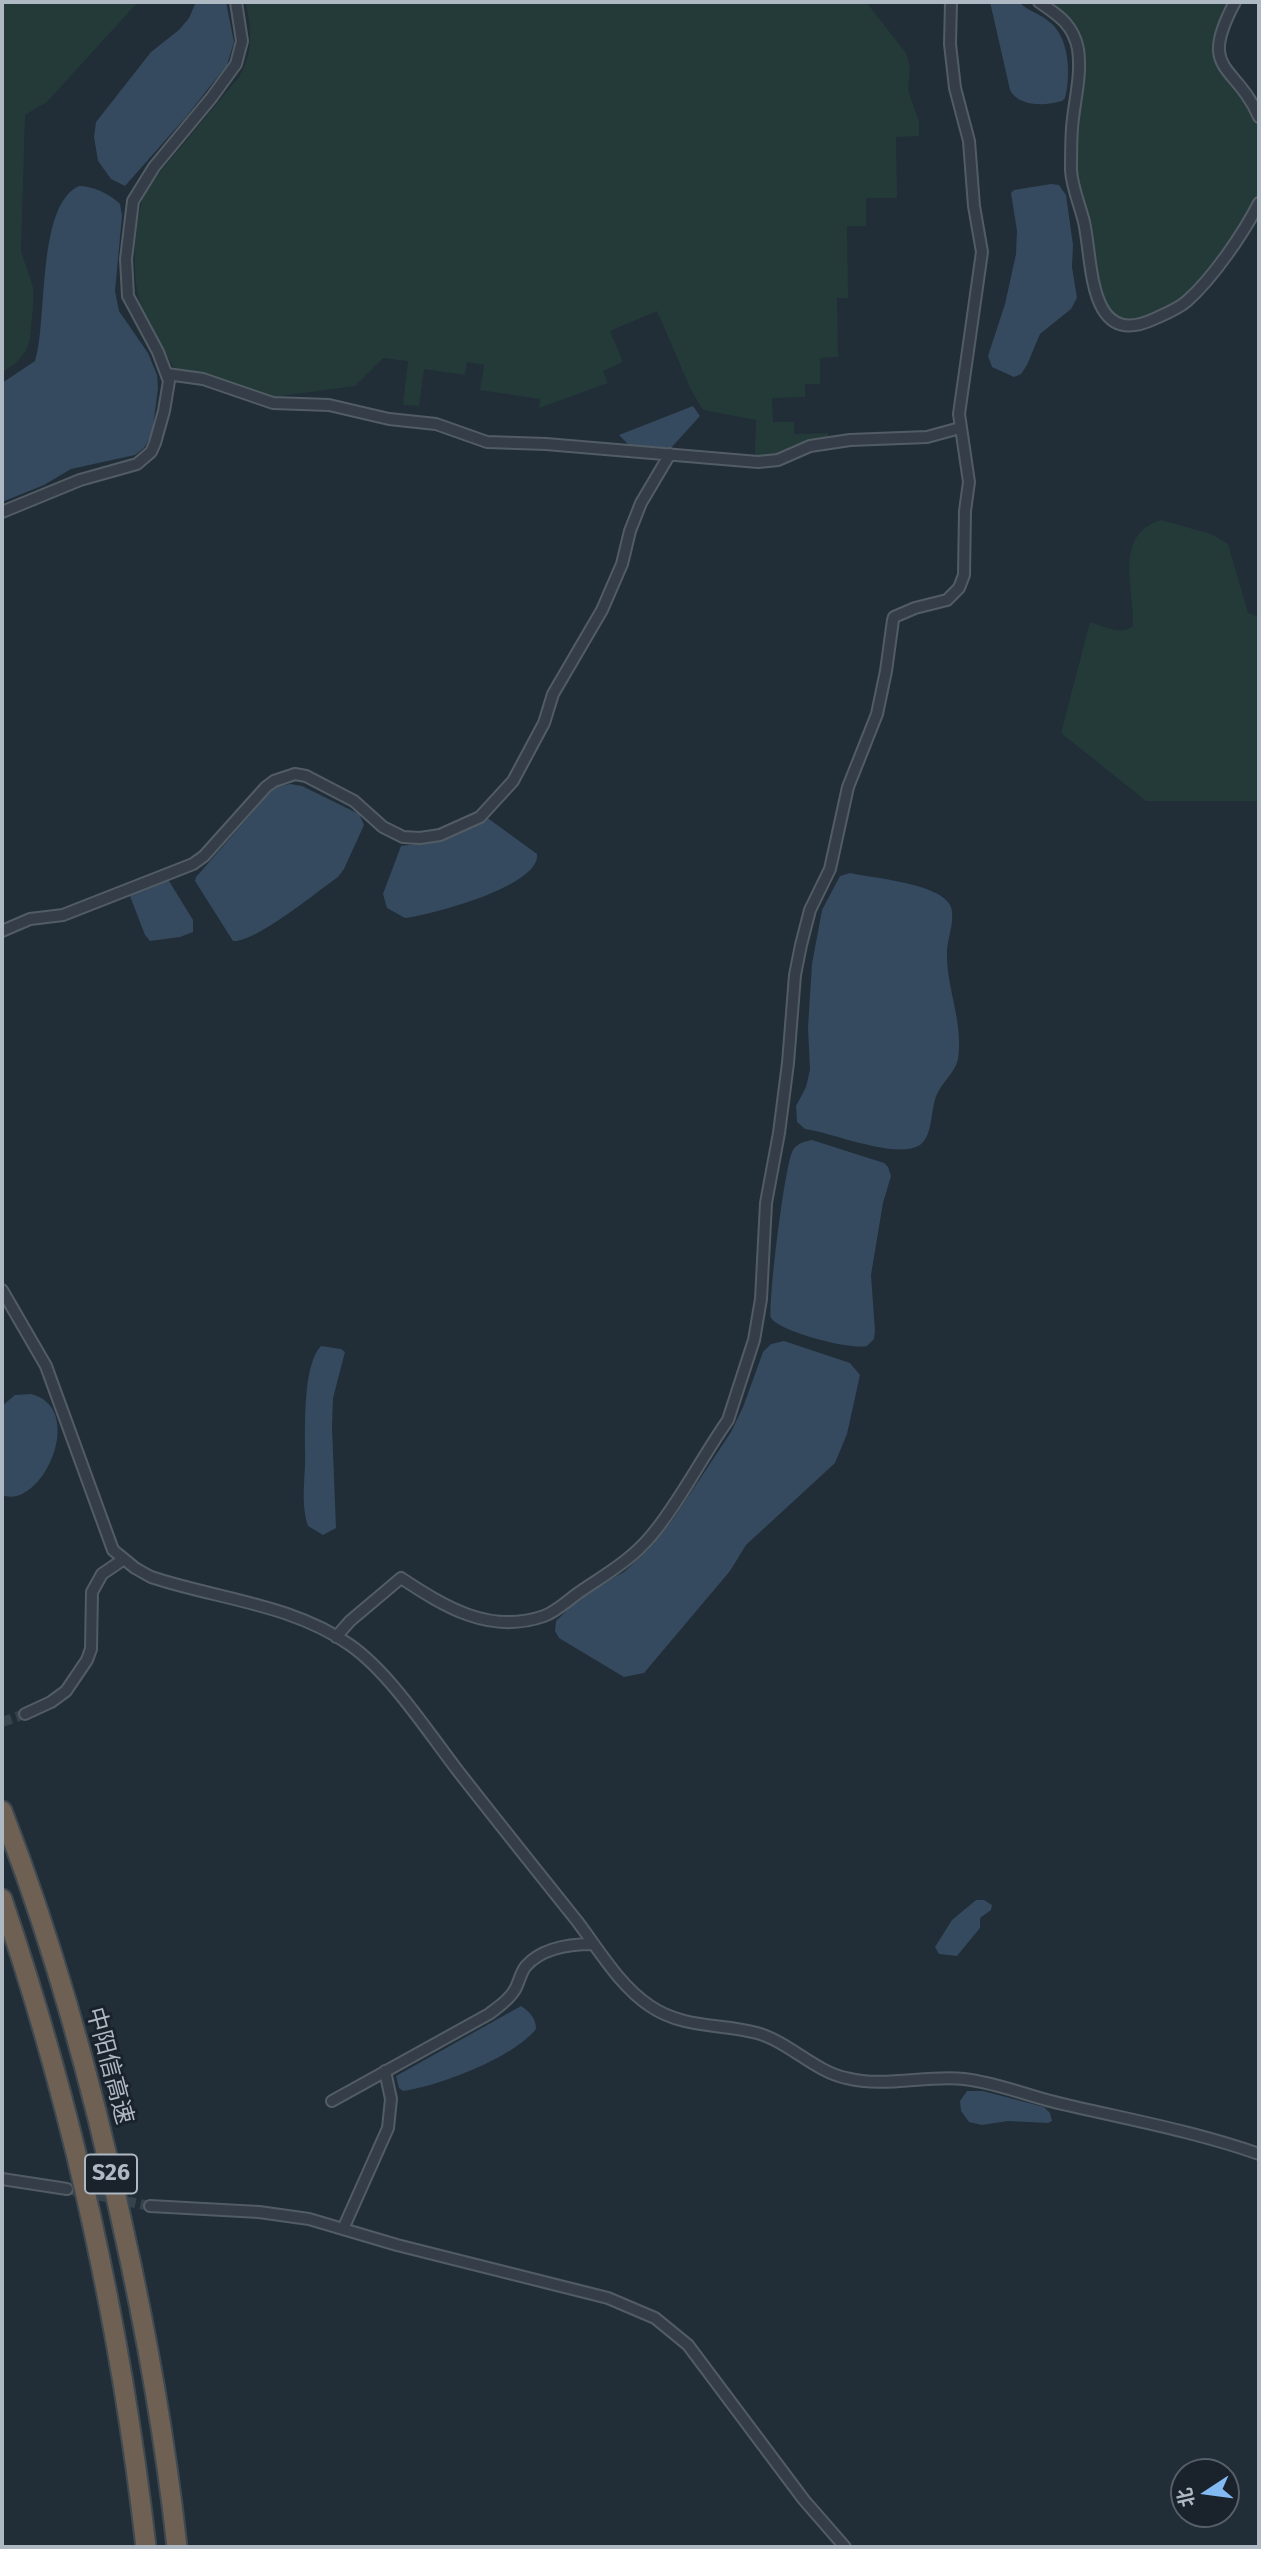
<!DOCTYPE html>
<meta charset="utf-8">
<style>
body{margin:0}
#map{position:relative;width:1261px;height:2549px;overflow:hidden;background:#212d37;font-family:"Fira Sans","Noto Sans SC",sans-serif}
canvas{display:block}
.frame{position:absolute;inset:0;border:4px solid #afb9c4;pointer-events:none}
.north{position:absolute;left:1170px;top:2458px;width:70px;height:70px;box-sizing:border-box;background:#1a232c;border:2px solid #565f69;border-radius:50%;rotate:257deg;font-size:19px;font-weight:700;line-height:28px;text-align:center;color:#afb9c4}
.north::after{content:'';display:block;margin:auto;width:24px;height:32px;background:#84baf4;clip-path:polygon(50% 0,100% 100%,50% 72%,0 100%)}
</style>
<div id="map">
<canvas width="1261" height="2549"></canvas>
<div class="frame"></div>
<div class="north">北</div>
</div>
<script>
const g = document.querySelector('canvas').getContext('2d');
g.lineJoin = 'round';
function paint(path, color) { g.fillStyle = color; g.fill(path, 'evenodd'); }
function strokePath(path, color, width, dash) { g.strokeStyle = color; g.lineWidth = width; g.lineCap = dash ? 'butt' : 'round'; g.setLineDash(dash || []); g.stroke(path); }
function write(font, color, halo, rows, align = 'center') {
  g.font = font + ' "Fira Sans","Noto Sans SC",sans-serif'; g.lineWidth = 6; g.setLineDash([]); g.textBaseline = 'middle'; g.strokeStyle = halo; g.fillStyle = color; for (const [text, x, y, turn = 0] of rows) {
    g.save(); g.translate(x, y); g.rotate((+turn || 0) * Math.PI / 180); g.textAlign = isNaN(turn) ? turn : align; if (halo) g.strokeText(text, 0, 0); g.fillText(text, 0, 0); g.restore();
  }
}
paint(new Path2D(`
 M2 2H138L47 102 25 115 21 251 33 287V307L30 340 25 352 17 362 2 372Z
 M246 2H866L906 53 910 67 908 90 919 122V136L896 137 897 198H866V226H847L848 298H837L838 357 820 358V384H805V397L772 398 773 422H794V434L828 433 829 438 788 449 765 458 755 456 756 420 703 410 691 390 657 311 610 331 623 362 603 371 608 383 539 408 540 399 480 390 484 365 467 362 465 375 424 369 419 406 403 405 408 361 383 358 355 386 274 397 173 367C164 349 143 317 139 299 131 268 135 220 145 190L239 77C254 52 251 30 246 2Z
 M1056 2H1231L1214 44 1215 54 1253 111 1259 126V196L1231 243 1195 288 1176 305 1134 322 1115 318 1104 308 1074 173 1081 48 1057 10Z
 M1161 520 1211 534 1228 544 1248 613 1259 617V801H1146L1061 733 1090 622C1103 626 1122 636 1133 626 1135 589 1112 535 1161 520Z`), '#243a39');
paint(new Path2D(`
 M196 2H226L234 42 227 65 185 118 125 186 111 179 98 161 94 137 96 122 151 52 179 30 189 18Z
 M990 2H1019C1028 11 1038 13 1047 20 1070 35 1071 75 1065 98L1062 101C1045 106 1019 107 1010 90Z
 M1051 184 1059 185 1066 195 1073 245 1072 267 1077 298 1071 309 1040 334 1027 365 1021 374 1014 377 992 367 988 356 1005 304 1016 254 1017 231 1011 193 1014 190Z
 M79 186C93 186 110 194 120 204L122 216 115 291 119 311 148 353 157 375 158 388 152 434 144 448 135 455 71 469 44 485 2 502V383L35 361C48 322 36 205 79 186Z
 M693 406 700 416 671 448 629 445 619 435Z
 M290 784 302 786 359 814 364 825 344 869 338 877C318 891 255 943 233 941L195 881 196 877 275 787Z
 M485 818 489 819 537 854C541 886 431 915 405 918L387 908 383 894 401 846 435 841Z
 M850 873C874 878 931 883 947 901 959 912 947 938 947 952 946 988 964 1023 958 1059 955 1074 939 1084 935 1100 931 1112 932 1137 920 1145 896 1160 834 1133 805 1129L797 1122 796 1106 806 1087 810 1070 808 1027 812 964 822 910 840 876Z
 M163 881H169L193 920V932L180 937 150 941 145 935 130 896Z
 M812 1140 884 1163 888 1167 891 1176 883 1203 871 1275 875 1331 874 1339 867 1346C850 1350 780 1332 771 1318 768 1301 785 1162 793 1150 797 1143 806 1141 812 1140Z
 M784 1341 850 1363 860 1375 847 1434 835 1463 746 1545 730 1571 644 1673 624 1677 559 1638 555 1631 556 1621 585 1593 624 1572 648 1550 674 1518 731 1432 743 1407 763 1352 771 1344Z
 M321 1346 341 1349 345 1352 333 1398 332 1427 336 1528 323 1535 308 1526C300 1502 306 1476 305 1451 305 1426 303 1364 321 1346Z
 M31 1394C88 1408 42 1511 2 1495V1406L15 1395Z
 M976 1900H984L992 1905 991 1910 980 1918V1928L957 1956 939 1954 935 1947 952 1920Z
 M521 2006C530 2012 536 2018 536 2029 513 2058 439 2086 403 2091L399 2088 396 2076Z
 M967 2091H983L1044 2107 1050 2113 1052 2121 1048 2123 1008 2121 982 2125 969 2122 961 2111 960 2101Z`), '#354a5e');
strokePath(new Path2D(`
 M2 1722 25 1714
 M67 2189 150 2206`), '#36424c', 10, [10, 5]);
const street = new Path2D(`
 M1039 2C1058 15 1073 24 1078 49 1082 76 1074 101 1072 128 1071 142 1071 157 1071 170 1072 188 1080 205 1084 222 1093 261 1087 350 1154 319 1165 314 1178 309 1187 301 1213 278 1243 234 1259 203
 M1235 2C1197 73 1235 62 1259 117
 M167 374 203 379 273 403 329 405 389 419 436 424 487 442 546 444 758 462 778 460 810 446 850 440 927 437 960 428
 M2 512 80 480 137 464 151 452 155 443 164 411 169 381 158 352 128 296 126 259 133 201 154 167 212 97 236 64 242 41 236 2
 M2 931 30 919 63 915 193 864 204 856 266 787 274 781 295 774 306 776 354 801 383 827 403 837 420 838 440 835 480 817 513 781 544 723 553 694 602 610 622 564 630 531 641 503 670 454
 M2 1290 46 1366 113 1550 135 1568 151 1577C217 1599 292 1604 350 1645 390 1673 428 1732 458 1771 497 1821 537 1871 577 1921 599 1950 619 1985 650 2006 684 2029 720 2023 757 2033 789 2042 814 2071 846 2078 884 2088 926 2075 964 2079 1000 2083 1032 2098 1067 2105 1131 2120 1197 2132 1259 2154
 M336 1637 350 1621 401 1578C445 1607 490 1635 544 1616 558 1611 571 1597 584 1589 608 1573 632 1559 651 1536 679 1503 702 1457 728 1420L754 1340 761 1299 766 1203 779 1133 788 1063 795 975 801 945 810 910 830 869 848 787 877 714 886 671 893 620 894 617 915 608 947 600 959 588 964 575 965 511 969 482 959 414 982 252 974 206 969 141 955 88 950 44 951 2
 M25 1714 51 1702 66 1691 87 1660 91 1649 92 1592 102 1574 124 1559
 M332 2101 489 2014C498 2007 508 2001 514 1991 519 1984 520 1973 526 1966 542 1948 571 1944 593 1944
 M2 2179 67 2189
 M150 2206 259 2212 309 2219 397 2245 608 2298 655 2318 688 2345 804 2500 845 2547
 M343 2229 388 2128 391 2099 385 2071`);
const highway = new Path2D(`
 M2 1811C54 1945 92 2083 122 2223 146 2330 165 2438 177 2547
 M2 1899C73 2108 121 2328 146 2547`);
strokePath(street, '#525c65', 14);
strokePath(highway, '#3f4952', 23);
strokePath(street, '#353e48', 10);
strokePath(highway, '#6e6052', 19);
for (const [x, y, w] of [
 [111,2174,52]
]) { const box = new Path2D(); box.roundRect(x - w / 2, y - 19.5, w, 39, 5); g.fillStyle = '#1a232c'; g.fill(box); strokePath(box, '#afb9c4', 2); }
write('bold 23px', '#afb9c4', null, [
 ["S26",111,2174]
]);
write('24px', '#afb9c4', '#1a232c', [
 ["中阳信高速",109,2066,75]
]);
</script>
